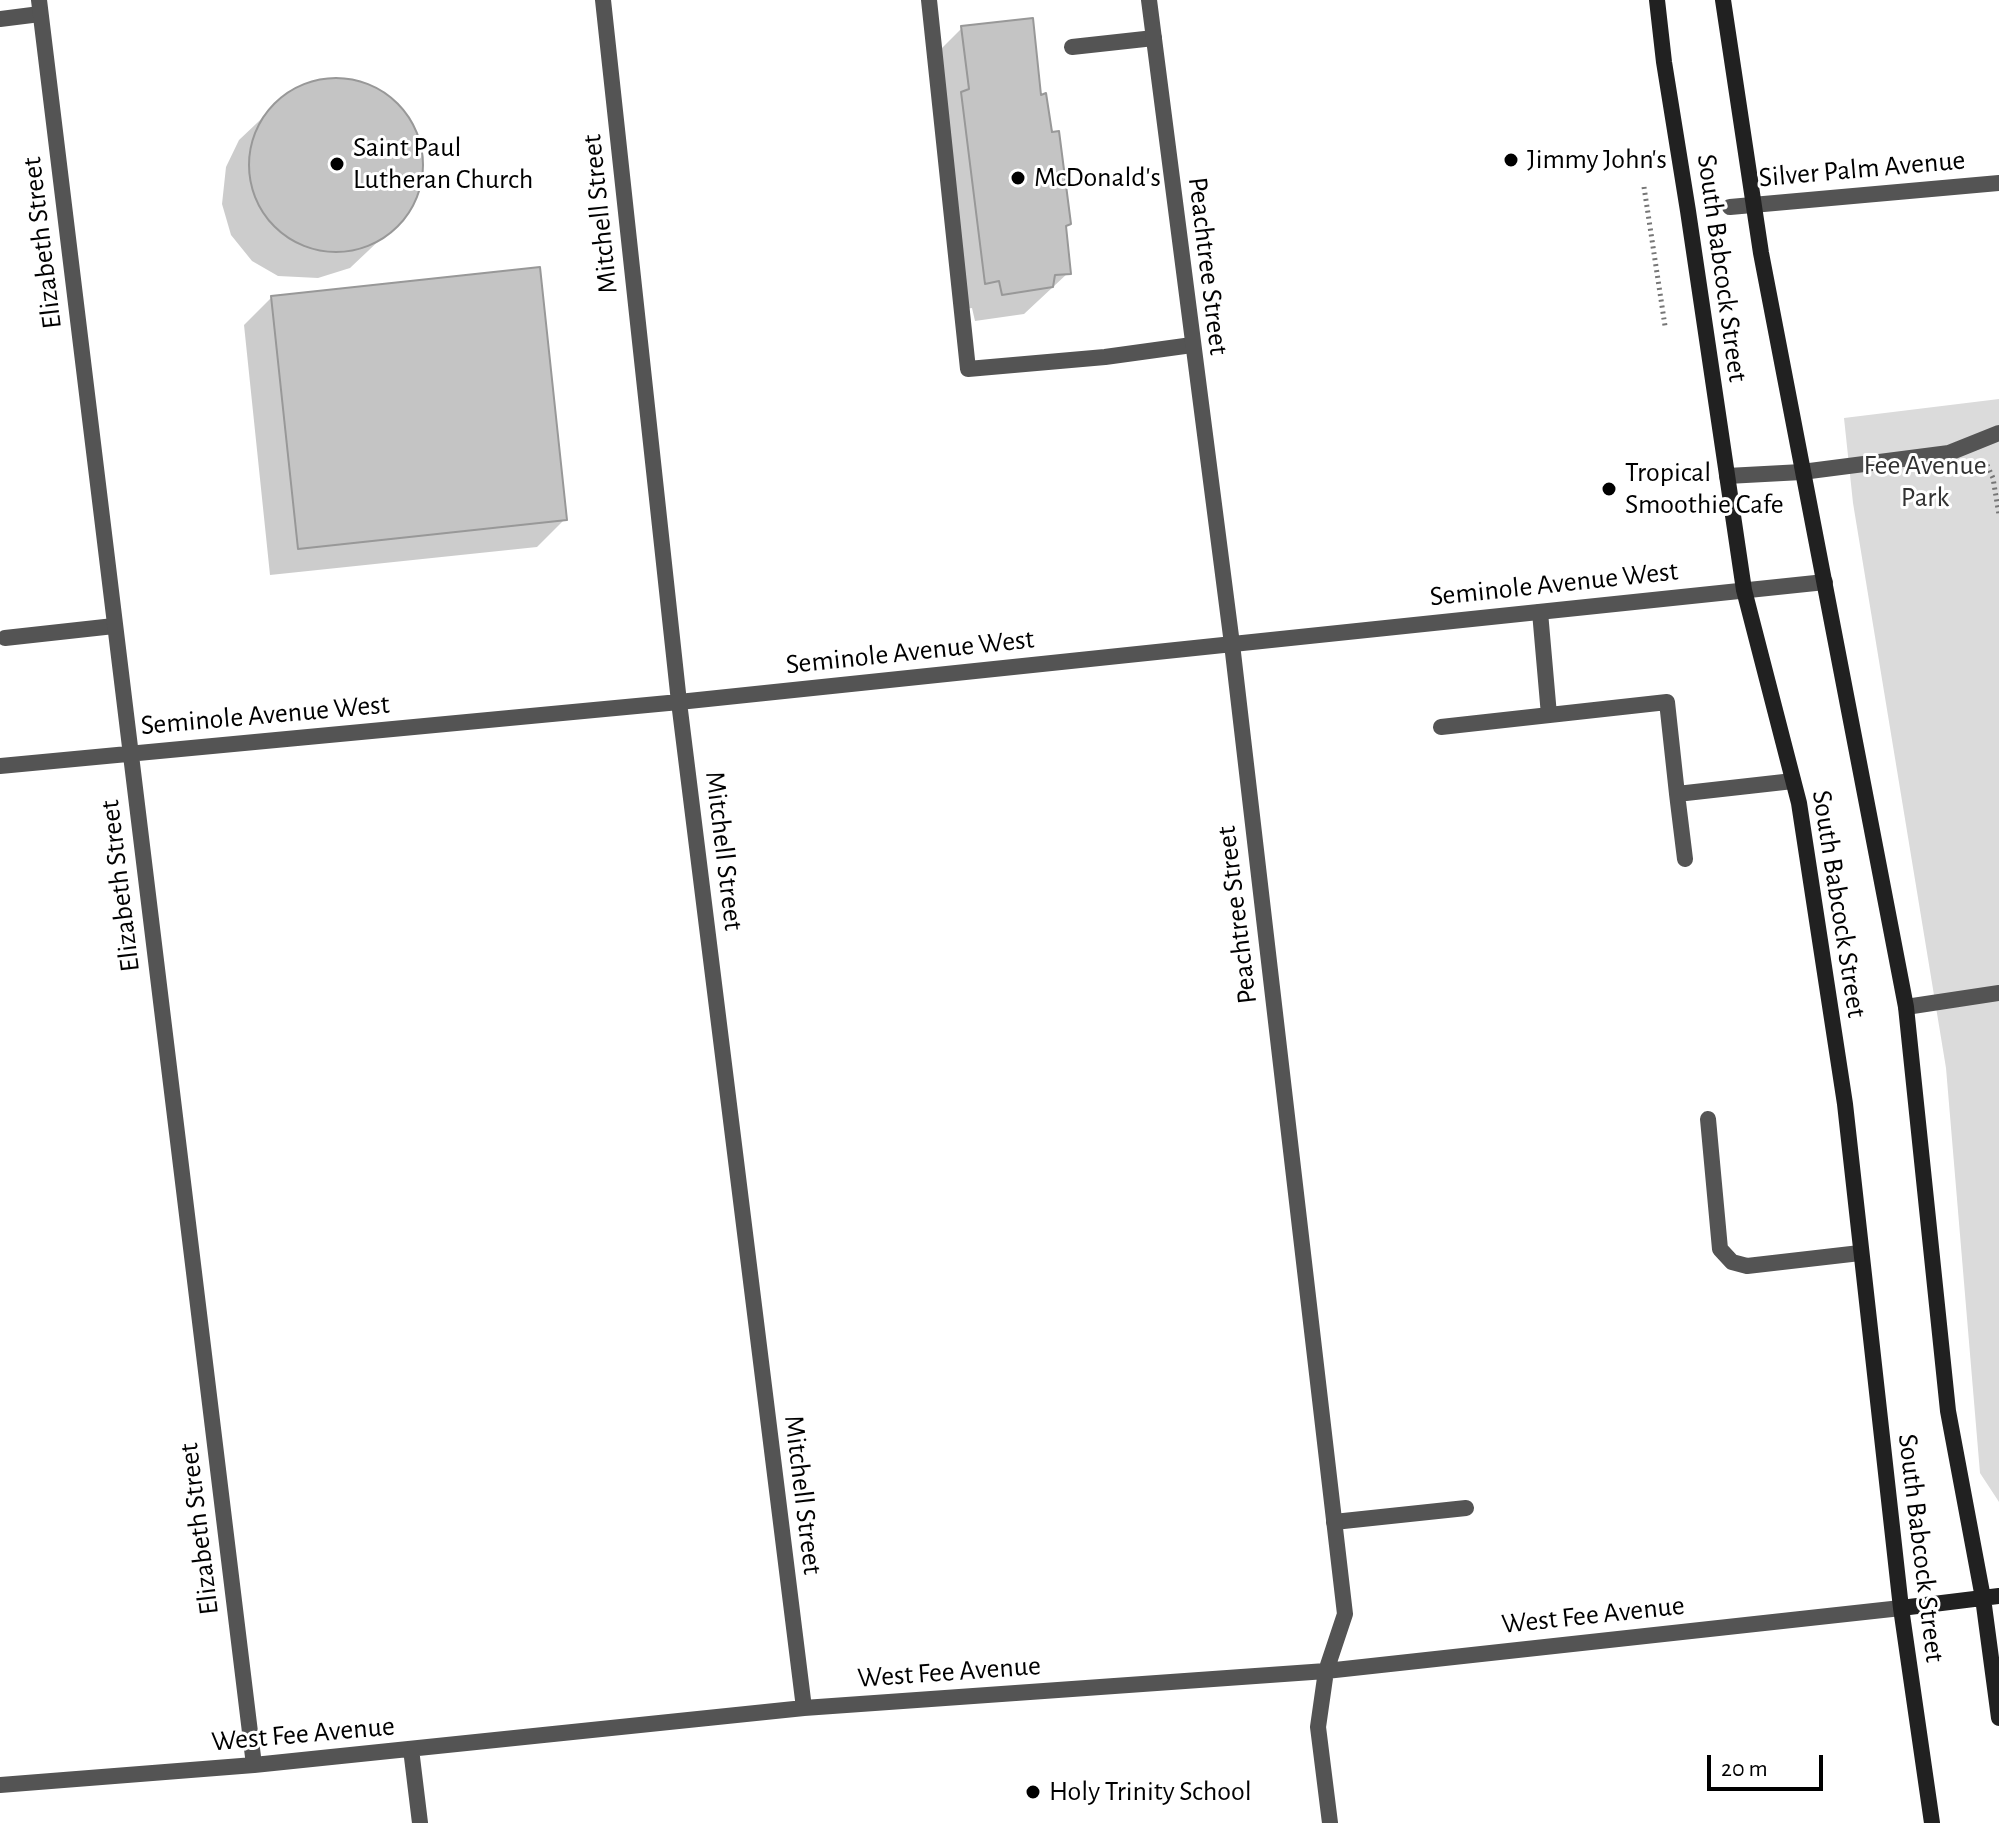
<!DOCTYPE html>
<style>
body{margin:0}
#map{position:relative;width:1999px;height:1823px;overflow:hidden;background:#fff;font-family:"Alegreya Sans",sans-serif}
canvas{display:block}
.scale{position:absolute;left:1707px;top:1755px;width:116px;height:36px;box-sizing:border-box;border:4px solid #000;border-top:0;padding-left:10px;font-size:24px;line-height:28px;white-space:nowrap;color:#000;-webkit-text-stroke:6px #fff;paint-order:stroke}
</style>
<div id="map">
<canvas width="1999" height="1823"></canvas>
<div class="scale">20 m</div>
</div>
<script>
const g = document.querySelector('canvas').getContext('2d');
g.lineJoin = 'round';
function paint(path, color) { g.fillStyle = color; g.fill(path, 'evenodd'); }
function strokePath(path, color, width, dash) { g.strokeStyle = color; g.lineWidth = width; g.lineCap = dash ? 'butt' : 'round'; g.setLineDash(dash || []); g.stroke(path); }
function write(font, color, halo, rows, align = 'center') {
  g.font = font + ' "Alegreya Sans",sans-serif'; g.lineWidth = 6; g.setLineDash([]); g.textBaseline = 'middle'; g.strokeStyle = halo; g.fillStyle = color; for (const [text, x, y, turn = 0] of rows) {
    g.save(); g.translate(x, y); g.rotate((+turn || 0) * Math.PI / 180); g.textAlign = isNaN(turn) ? turn : align; if (halo) g.strokeText(text, 0, 0); g.fillText(text, 0, 0); g.restore();
  }
}
paint(new Path2D(`
 M1999 399V1502L1980 1473 1946 1068 1853 503 1844 418Z`), '#dbdbdb');
paint(new Path2D(`
 M962 28 1039 98 1069 223 1064 228 1068 273 1024 314 975 321 972 308 958 310 934 56Z
 M325 81 360 82 388 96 408 119 423 153 420 186 404 217 350 268 318 278 278 276 252 261 231 235 222 204 226 167 239 140 294 88Z
 M272 297 564 520 537 547 270 575 244 325Z`), '#0003');
const building = new Path2D(`
 M1033 18 1041 95 1046 93 1052 132 1059 131 1071 224 1066 226 1071 274 1055 275 1053 287 1002 295 999 281 985 284 961 92 969 89 961 26Z
 M249 165a87 87 0 1 1 174 0a87 87 0 1 1-174 0Z
 M540 267 567 520 298 549 271 296Z`);
paint(building, '#c4c4c4');
strokePath(building, '#989898', 2);
strokePath(new Path2D(`
 M1644 187 1665 326
 M1987 465 1993 478 1999 515`), '#767676', 5, [2, 4]);
strokePath(new Path2D(`
 M929 0 968 369 1105 357 1192 345
 M0 19 40 14
 M1072 47 1154 38
 M1727 476 1802 472 1949 453 1999 433
 M1540 612 1549 715
 M5 638 114 626
 M1441 727 1667 702 1677 794 1793 781
 M1677 794 1685 859
 M1906 1007 1999 993
 M1708 1119 1720 1249 1732 1262 1747 1266 1860 1253
 M1334 1522 1466 1508`), '#545454', 16);
strokePath(new Path2D(`
 M39 0 254 1765
 M603 0 679 702 804 1708
 M1149 0 1232 644 1345 1614 1326 1671 1318 1727 1330 1823
 M1730 207 1999 183
 M0 766 679 702 1825 582
 M411 1749 420 1823
 M0 1785 254 1765 804 1708 1326 1671 1901 1608`), '#545454', 16);
strokePath(new Path2D(`
 M1657 0 1664 62 1688 211 1744 590 1799 803 1845 1104 1901 1608 1932 1823
 M1723 0 1761 253 1906 1007 1948 1411 1983 1598 1999 1718
 M1901 1608 1999 1596`), '#212121', 16);
for (const [x, y, r, color] of [
 [1511,160,8,"#000"],
 [337,164,8,"#000"],
 [1018,178,8,"#000"],
 [1609,489,8,"#000"],
 [1033,1792,8,"#000"]
]) { const dot = new Path2D(); dot.arc(x, y, r, 0, 2 * Math.PI); g.fillStyle = color; g.fill(dot); strokePath(dot, '#fff', 3); }
write('28px', '#000', '#fff', [
 ["Saint Paul",353,148],
 ["Lutheran Church",353,180],
 ["Jimmy John's",1527,160],
 ["McDonald's",1034,178],
 ["Tropical",1625,473],
 ["Smoothie Cafe",1625,505],
 ["Holy Trinity School",1049,1792]
], 'left');
write('28px', '#000', '#fff', [
 ["Silver Palm Avenue",1862,169,-5],
 ["Mitchell Street",600,214,-96],
 ["Elizabeth Street",42,243,-97],
 ["Peachtree Street",1208,266,83],
 ["South Babcock Street",1722,268,82],
 ["Seminole Avenue West",1554,584,-6],
 ["Seminole Avenue West",910,652,-6],
 ["Seminole Avenue West",265,715,-5],
 ["Mitchell Street",724,851,83],
 ["Elizabeth Street",120,886,-97],
 ["South Babcock Street",1839,904,81],
 ["Peachtree Street",1237,915,-97],
 ["Mitchell Street",803,1495,83],
 ["Elizabeth Street",199,1529,-97],
 ["South Babcock Street",1921,1548,83],
 ["West Fee Avenue",1593,1615,-6],
 ["West Fee Avenue",949,1672,-4],
 ["West Fee Avenue",303,1734,-5]
]);
write('28px', '#323232', '#fff', [
 ["Fee Avenue",1925,466],
 ["Park",1925,498]
]);
</script>
